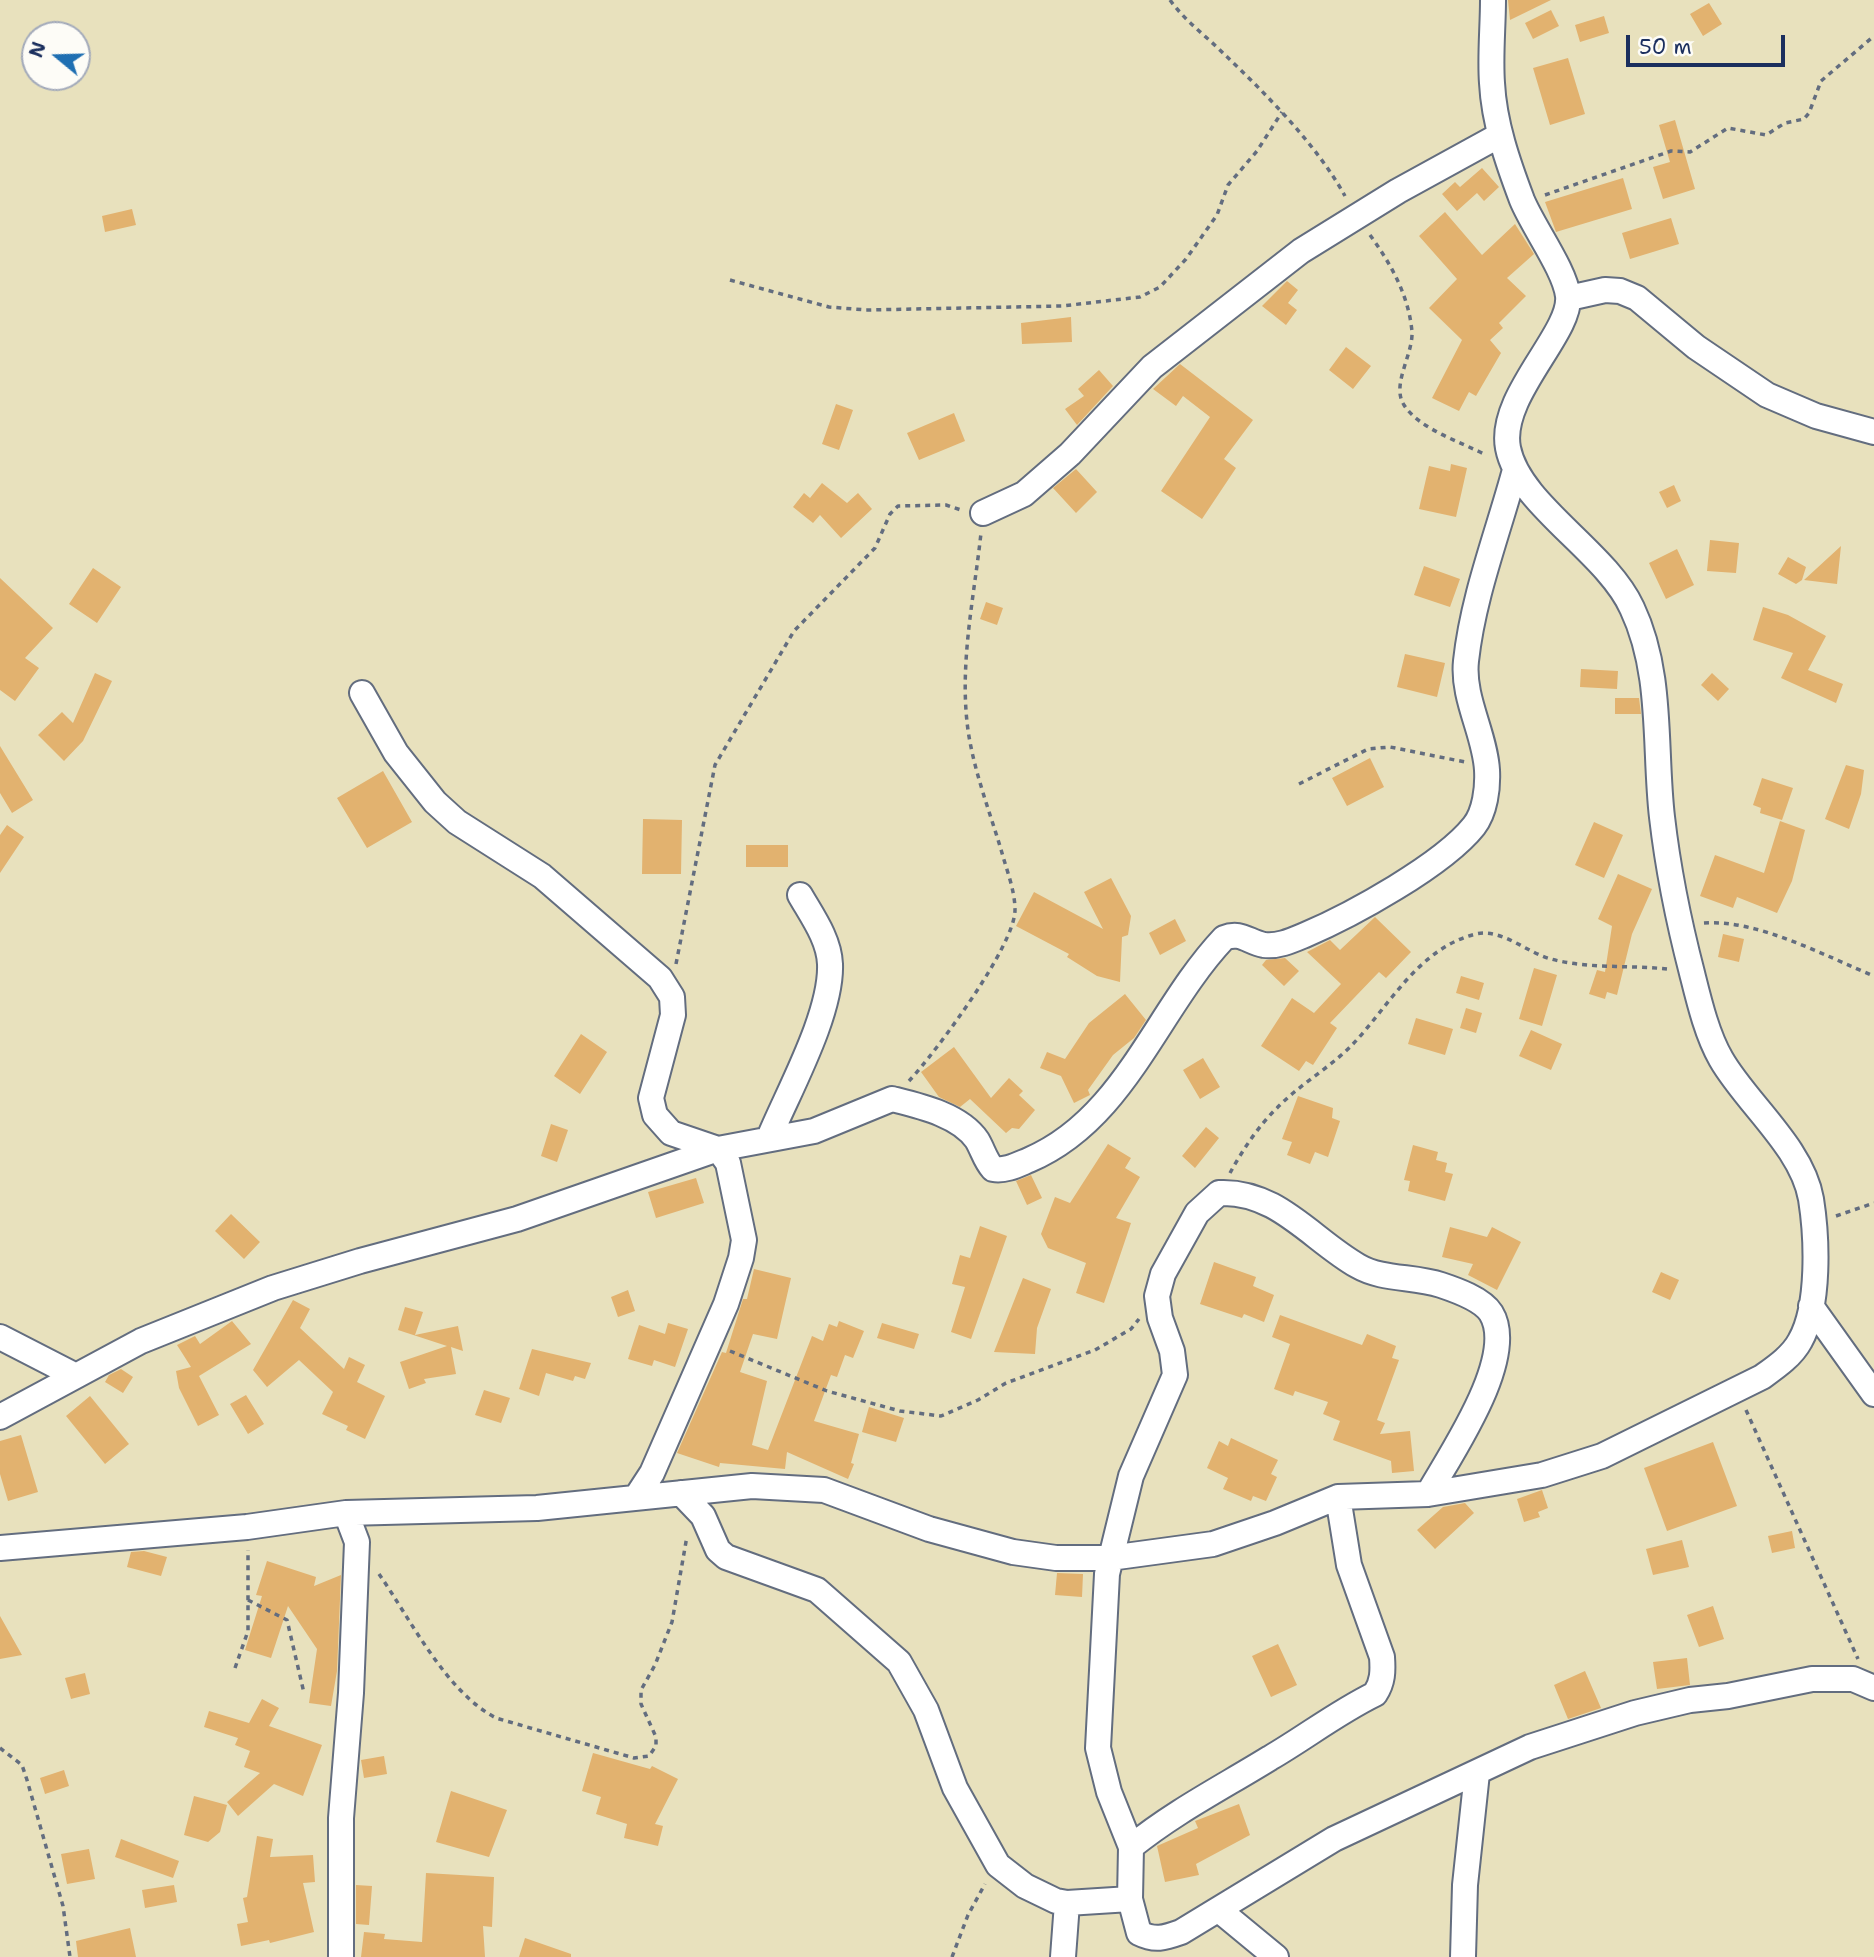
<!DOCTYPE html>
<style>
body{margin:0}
#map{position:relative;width:1874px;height:1957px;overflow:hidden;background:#e8e1bd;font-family:"Shantell Sans",sans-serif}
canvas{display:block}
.north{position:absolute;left:21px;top:21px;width:70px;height:70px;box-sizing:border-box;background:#fdfcf7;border:2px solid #a3aaba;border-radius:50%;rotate:289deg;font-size:19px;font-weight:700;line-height:28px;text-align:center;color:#1b2f5e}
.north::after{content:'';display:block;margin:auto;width:24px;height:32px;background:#1f6fb2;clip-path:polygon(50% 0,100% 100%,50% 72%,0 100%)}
.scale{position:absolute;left:1626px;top:35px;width:159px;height:32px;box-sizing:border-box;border:4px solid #1b2f5e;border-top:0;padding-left:9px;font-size:21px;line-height:24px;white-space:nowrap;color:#1b2f5e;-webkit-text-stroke:5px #fdfcf7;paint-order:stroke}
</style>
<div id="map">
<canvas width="1874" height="1957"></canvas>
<div class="north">N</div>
<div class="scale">50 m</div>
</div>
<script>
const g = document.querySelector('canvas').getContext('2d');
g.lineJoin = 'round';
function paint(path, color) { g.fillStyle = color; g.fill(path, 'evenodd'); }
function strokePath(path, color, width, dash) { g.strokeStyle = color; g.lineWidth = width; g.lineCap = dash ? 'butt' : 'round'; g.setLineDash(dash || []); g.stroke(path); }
paint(new Path2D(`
 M1508 0H1551L1510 20Z
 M1709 3 1722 24 1703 36 1690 14Z
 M1551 10 1559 26 1533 39 1525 23Z
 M1604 16 1609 33 1580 42 1575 25Z
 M1568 58 1585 114 1550 125 1533 68Z
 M1675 120 1695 189 1663 199 1653 167 1670 162 1659 125Z
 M1482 168 1499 187 1484 201 1477 193 1457 211 1442 194 1455 182 1460 187Z
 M1623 178 1632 209 1556 232 1545 202Z
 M132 209 136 225 105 232 102 216Z
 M1445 212 1482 255 1515 224 1534 254 1507 278 1526 296 1499 323 1503 328 1490 340 1501 353 1476 396 1469 392 1459 411 1432 398 1462 340 1429 308 1457 279 1419 236Z
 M1671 218 1679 244 1630 259 1622 233Z
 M1287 281 1298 290 1288 303 1297 310 1286 325 1262 306Z
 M1071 317 1072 342 1022 344 1021 323Z
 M1346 347 1371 366 1353 389 1329 370Z
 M1180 364 1253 420 1224 459 1236 468 1202 519 1161 491 1210 417 1183 396 1176 406 1153 389Z
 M1099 370 1113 386 1077 425 1065 409 1084 396 1078 389Z
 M836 404 853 410 839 450 822 444Z
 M954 413 965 441 919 460 907 433Z
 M1451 464 1467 468 1456 517 1419 509 1429 466 1450 471Z
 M1076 469 1097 492 1076 513 1053 488Z
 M822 483 847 503 858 493 872 509 841 538 820 515 813 523 793 507 804 493 810 498Z
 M1674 485 1681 501 1667 508 1659 492Z
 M1710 540 1739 543 1736 573 1707 571Z
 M1841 546 1837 584 1804 580Z
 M1677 549 1694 585 1666 599 1649 563Z
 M1788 557 1806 567 1802 580 1796 584 1778 574Z
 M1424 566 1460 579 1450 607 1414 595Z
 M93 568 121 587 97 623 69 604Z
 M0 578 53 628 25 658 39 668 15 701 0 690Z
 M986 602 1003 608 997 625 980 619Z
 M1763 607 1788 615 1826 636 1808 670 1843 684 1836 703 1781 678 1793 653 1753 640Z
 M1405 654 1445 663 1437 697 1397 687Z
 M1581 669 1618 671 1617 689 1580 687Z
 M95 673 112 681 83 741 64 761 38 735 62 712 73 723Z
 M1712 673 1729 689 1718 701 1701 685Z
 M1615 698H1639L1641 714H1615Z
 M0 746 33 800 12 813 0 793Z
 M1370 758 1384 787 1347 806 1332 778Z
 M1846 765 1864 770 1861 794 1849 829 1825 819Z
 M383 771 412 822 367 848 337 798Z
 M1762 778 1793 788 1782 820 1760 813 1761 808 1753 805Z
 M643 819 682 820 681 874H642Z
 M1780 821 1805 830 1792 881 1777 913 1737 897 1733 908 1700 896 1715 855 1764 873Z
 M1594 822 1623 835 1604 878 1575 865Z
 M7 825 24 837 0 873V835Z
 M746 845H788V867H746Z
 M1618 874 1652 889 1632 934 1617 995 1607 992 1605 999 1589 994 1597 970 1605 972 1612 926 1598 919Z
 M1111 878 1131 916 1128 935 1122 937 1120 982 1097 976 1067 957 1069 954 1016 926 1034 892 1103 929 1084 892Z
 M1375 917 1411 952 1386 978 1379 972 1330 1023 1337 1028 1313 1065 1306 1061 1299 1071 1261 1046 1292 998 1314 1013 1341 984 1307 952 1330 940 1340 950Z
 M1175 919 1186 941 1160 955 1149 933Z
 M1723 934 1744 939 1739 962 1718 957Z
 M1285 958 1299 971 1284 986 1262 965 1266 960Z
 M1534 968 1557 975 1542 1026 1519 1019Z
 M1461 976 1484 983 1479 1000 1456 993Z
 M1125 994 1146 1020 1134 1038 1113 1055 1088 1090 1090 1095 1074 1103 1061 1076 1040 1068 1047 1052 1065 1059 1089 1023Z
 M1466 1008 1482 1013 1476 1033 1460 1028Z
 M1416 1018 1453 1029 1445 1055 1408 1044Z
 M1531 1030 1562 1044 1551 1070 1519 1056Z
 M581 1034 607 1052 580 1094 554 1076Z
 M954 1047 991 1098 1009 1078 1023 1091 1019 1095 1035 1110 1019 1129 1012 1128 1006 1133 970 1099 960 1107 939 1097 921 1072Z
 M1203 1058 1220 1087 1200 1099 1183 1070Z
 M1298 1096 1333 1108 1332 1118 1340 1121 1328 1157 1315 1152 1310 1164 1287 1155 1292 1142 1282 1139Z
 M551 1124 568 1130 557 1162 541 1156Z
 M1206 1127 1219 1138 1195 1168 1182 1156Z
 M1108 1144 1131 1158 1125 1168 1140 1177 1116 1218 1131 1223 1104 1303 1076 1293 1086 1263 1048 1248 1041 1234 1055 1197 1070 1203Z
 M1413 1145 1438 1152 1436 1160 1447 1163 1445 1172 1453 1174 1445 1201 1408 1191 1410 1181 1404 1180Z
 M1031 1175 1042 1198 1027 1205 1016 1181Z
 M696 1178 704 1203 656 1218 648 1192Z
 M231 1214 260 1242 244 1259 215 1231Z
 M980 1226 1007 1236 971 1339 951 1332 965 1287 952 1284 960 1255 970 1258Z
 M1450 1227 1487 1237 1492 1227 1521 1242 1497 1290 1468 1275 1473 1264 1442 1257Z
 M1214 1262 1256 1277 1253 1286 1274 1295 1264 1322 1244 1314 1242 1318 1200 1304Z
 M754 1269 791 1278 777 1339 753 1334 740 1372 767 1381 752 1445 768 1450 812 1336 823 1341 829 1324 837 1327 839 1321 864 1331 853 1358 845 1355 837 1377 831 1375 814 1421 859 1434 851 1463 854 1464 848 1479 787 1452 785 1469 720 1463 719 1467 677 1453 722 1352 726 1353 743 1299H747Z
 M1661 1272 1679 1280 1670 1300 1652 1292Z
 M1023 1278 1051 1289 1037 1328 1035 1354 994 1352Z
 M628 1290 635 1311 618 1317 611 1297Z
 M293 1300 310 1309 300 1328 344 1369 349 1357 365 1365 357 1382 385 1396 365 1439 346 1430 348 1426 322 1414 333 1392 299 1360 267 1387 253 1370Z
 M405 1307 423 1312 415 1335 458 1326 463 1351 451 1347 456 1374 424 1379 426 1383 409 1389 400 1362 447 1346 398 1330Z
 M1280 1315 1362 1345 1367 1334 1396 1346 1392 1358 1399 1360 1377 1420 1385 1423 1380 1434 1410 1431 1414 1471 1392 1473 1391 1461 1333 1440 1340 1421 1323 1414 1328 1402 1295 1391 1293 1396 1274 1389 1290 1344 1272 1337Z
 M232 1321 251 1344 199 1376 219 1415 198 1426 179 1388 176 1371 191 1367 177 1345 195 1336 200 1344Z
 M668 1323 688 1329 675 1367 654 1360 652 1366 628 1359 639 1325 665 1334Z
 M882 1323 919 1334 914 1349 877 1338Z
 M532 1349 591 1363 585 1379 575 1376 573 1381 546 1373 539 1396 519 1389Z
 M121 1369 133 1377 123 1393 105 1382 109 1375Z
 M484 1390 510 1398 501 1423 475 1415Z
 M246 1395 264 1424 248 1434 230 1404Z
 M90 1396 129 1444 105 1464 66 1416Z
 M869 1407 904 1418 896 1442 862 1432Z
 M21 1435 38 1492 8 1501 0 1474V1441Z
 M1231 1438 1278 1460 1271 1474 1277 1477 1266 1501 1253 1496 1251 1501 1223 1489 1228 1478 1207 1468 1219 1441 1228 1446Z
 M1713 1442 1737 1506 1667 1531 1644 1468Z
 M1542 1490 1548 1508 1538 1512 1540 1517 1524 1522 1517 1499Z
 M1465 1503 1474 1513 1435 1549 1417 1530 1443 1507Z
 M1792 1531 1795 1548 1772 1553 1768 1536Z
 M1682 1540 1689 1567 1653 1575 1646 1549Z
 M144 1551 167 1557 161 1576 127 1567 131 1552Z
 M267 1561 316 1577 314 1586 341 1575 337 1671 331 1706 309 1703 317 1649 288 1606 271 1658 245 1650 262 1596 256 1595Z
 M1057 1573 1083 1574 1082 1597 1055 1595Z
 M1713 1606 1724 1639 1699 1647 1687 1615Z
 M0 1616 22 1655 0 1659Z
 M1278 1644 1297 1685 1271 1697 1252 1656Z
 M1687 1658 1690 1685 1657 1689 1653 1662Z
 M1585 1671 1601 1708 1568 1719 1554 1685Z
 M85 1673 90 1694 71 1699 65 1678Z
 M262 1699 279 1708 269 1726 322 1745 303 1796 274 1784 238 1816 227 1802 260 1773 244 1767 250 1751 235 1745 238 1738 204 1727 209 1711 249 1723Z
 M593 1753 650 1769 652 1766 678 1779 655 1824 663 1826 658 1846 624 1838 627 1824 596 1814 601 1797 582 1791Z
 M384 1756 387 1774 364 1778 361 1760Z
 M64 1770 69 1786 45 1794 40 1778Z
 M451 1791 507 1810 489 1857 436 1842Z
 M194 1796 227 1805 220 1832 208 1842 184 1835Z
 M1239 1804 1250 1835 1196 1864 1199 1875 1165 1882 1157 1846 1198 1828 1195 1821Z
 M257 1836 273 1839 270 1857 313 1855 315 1882 303 1883 314 1932 270 1943 269 1940 241 1946 237 1924 248 1922 243 1898 247 1897Z
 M121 1839 179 1861 173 1878 115 1857Z
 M89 1849 95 1879 67 1884 61 1854Z
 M426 1873 494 1877 492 1927 483 1926 485 1957H361L364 1932 385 1934 384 1939 422 1942Z
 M174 1885 177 1902 145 1908 142 1890Z
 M356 1885 372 1886 369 1925 356 1924Z
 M130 1928 136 1957H78L76 1941Z
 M525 1938 571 1954V1957H519Z`), '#e2b26f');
const street = new Path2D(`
 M1569 298 1605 290 1620 291 1637 298 1696 347 1767 395 1816 416 1874 432
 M983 513 1024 494 1070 454 1152 367 1301 251 1398 191 1500 135
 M362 693 396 753 435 802 457 822 542 876 660 978 672 997 673 1015 651 1098 655 1115 671 1133 718 1149 728 1163 744 1240 741 1258 726 1304 652 1473 637 1496
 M769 1138C788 1092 832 1014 830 964 829 939 812 916 800 895
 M1811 1306 1874 1394
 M0 1337 74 1375
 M0 1417 141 1341 273 1288 360 1261 517 1219 718 1149 814 1131 892 1099C920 1106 960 1115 977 1140 983 1150 985 1160 993 1169 1006 1171 1017 1165 1029 1160 1125 1119 1156 1010 1224 938 1241 931 1248 942 1264 945 1278 947 1293 940 1305 935 1352 915 1443 865 1474 826 1485 812 1488 788 1487 770 1485 734 1462 698 1466 661 1473 596 1498 533 1515 470
 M681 1493 703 1516 718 1550 726 1557 817 1590 899 1662 926 1710 955 1788 998 1865 1025 1886 1056 1901 1067 1903 1130 1899
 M1428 1494C1450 1455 1518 1357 1491 1313 1482 1299 1456 1290 1441 1285 1414 1276 1382 1280 1358 1266 1312 1240 1277 1190 1219 1193L1197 1213 1163 1274 1157 1296 1160 1318 1172 1351 1175 1375 1131 1476 1107 1574 1098 1748 1109 1792 1131 1847 1130 1899 1139 1933C1155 1941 1164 1938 1181 1932L1334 1839 1530 1747 1635 1713 1690 1700 1728 1696 1812 1679H1853L1874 1688
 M0 1548 247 1527 346 1513 537 1508 752 1486 824 1490 929 1529 1013 1552 1056 1558H1110L1213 1544 1275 1523 1338 1497 1428 1494 1542 1475 1602 1456 1762 1377C1776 1367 1792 1356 1800 1341 1820 1306 1817 1237 1811 1199 1802 1147 1746 1103 1721 1059 1707 1035 1699 1001 1692 973 1679 923 1668 869 1662 817 1654 748 1663 673 1632 608 1606 551 1519 505 1508 448 1498 396 1572 333 1568 296 1565 270 1533 227 1522 200 1508 163 1494 123 1492 83 1490 56 1493 27 1493 0
 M1131 1847C1174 1812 1223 1787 1270 1758 1306 1737 1338 1712 1375 1694 1383 1682 1383 1671 1382 1657L1349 1565 1338 1497
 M1219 1910 1276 1957
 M341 1957V1818L351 1693 357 1542 346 1513
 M1063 1957 1067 1903
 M1463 1957 1465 1885 1477 1773`);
strokePath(street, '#636d7f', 28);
strokePath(new Path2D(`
 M1170 0C1185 21 1205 35 1223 53 1265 93 1317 145 1345 196
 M1545 195 1671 151 1690 152 1728 128 1766 135 1785 123 1804 119 1809 113 1821 81 1874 36
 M1370 235C1391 264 1409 296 1412 332 1413 355 1391 385 1404 405 1419 429 1461 442 1486 455
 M730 280 829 307 866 310 1062 306 1140 297 1160 287 1186 259 1217 215 1228 185 1257 151 1282 112
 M1299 784 1368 749 1390 747 1465 762
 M1704 923C1757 919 1825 956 1874 976
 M676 964 715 765 794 631 875 548 890 514 898 506 946 505 961 510
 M909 1081C935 1053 1015 946 1015 910 1015 891 1007 871 1002 853 990 812 974 772 968 730 959 665 974 598 981 533
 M1230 1173C1242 1151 1259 1125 1277 1108 1299 1085 1328 1069 1351 1046 1389 1007 1418 948 1476 934 1502 928 1527 953 1551 959 1588 969 1629 965 1667 969
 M1836 1216 1874 1203
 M730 1351 827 1391 900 1411 941 1416 978 1400 1006 1383 1095 1350 1131 1329 1139 1319
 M1746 1410 1858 1659
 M379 1574C411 1620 446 1692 496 1718L634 1758 649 1756 656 1746V1737L641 1704V1690L655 1665 672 1622 687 1536
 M248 1600 287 1620 304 1693
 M235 1668 248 1631V1550
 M0 1748 22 1765 27 1780 63 1906 70 1957
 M952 1957 968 1915 985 1884`), '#636d7f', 3.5, [5, 5]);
strokePath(street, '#fff', 24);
</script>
